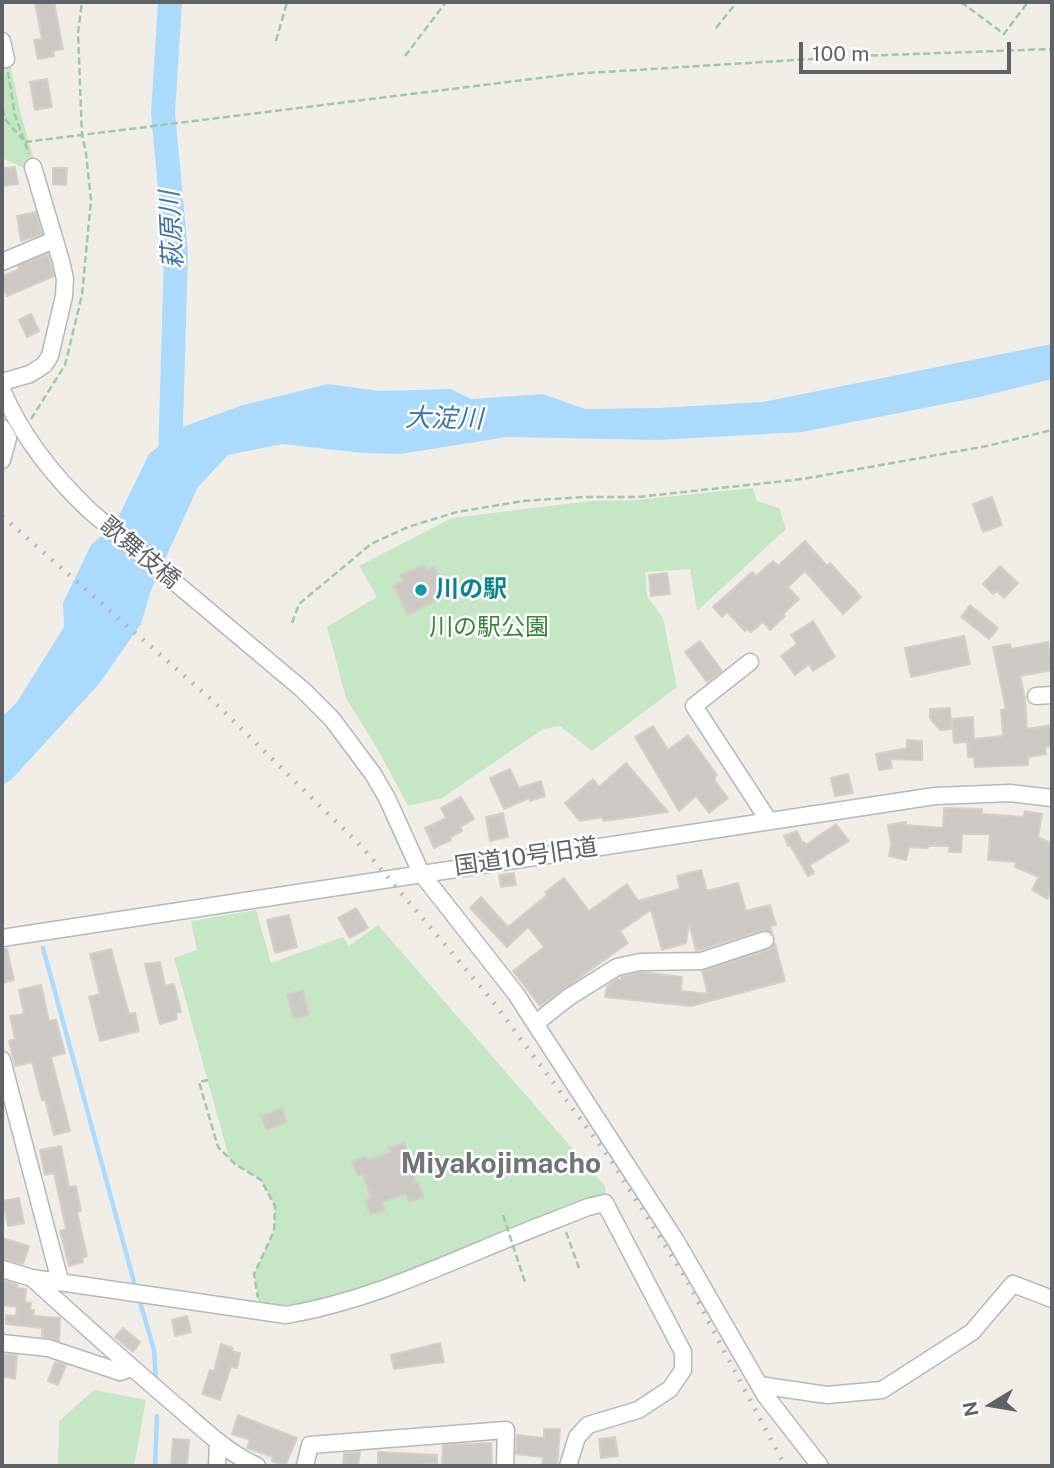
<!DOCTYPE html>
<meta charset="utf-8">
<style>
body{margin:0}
#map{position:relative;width:1054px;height:1468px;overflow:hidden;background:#f1eee8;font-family:"Public Sans",sans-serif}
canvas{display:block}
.frame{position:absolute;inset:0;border:4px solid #5f6367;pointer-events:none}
.north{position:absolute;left:956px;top:1370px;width:70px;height:70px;-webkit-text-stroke:5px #fff;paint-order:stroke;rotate:259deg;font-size:19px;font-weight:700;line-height:28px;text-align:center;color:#5f6367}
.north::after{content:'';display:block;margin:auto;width:24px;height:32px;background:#5f6367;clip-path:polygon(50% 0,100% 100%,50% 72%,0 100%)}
.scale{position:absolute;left:799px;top:42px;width:212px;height:32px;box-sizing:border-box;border:4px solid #5f6367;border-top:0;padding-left:9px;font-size:21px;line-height:24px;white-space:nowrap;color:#5f6367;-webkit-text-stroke:5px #fff;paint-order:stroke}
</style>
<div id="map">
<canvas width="1054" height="1468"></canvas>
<div class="frame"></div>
<div class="north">N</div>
<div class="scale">100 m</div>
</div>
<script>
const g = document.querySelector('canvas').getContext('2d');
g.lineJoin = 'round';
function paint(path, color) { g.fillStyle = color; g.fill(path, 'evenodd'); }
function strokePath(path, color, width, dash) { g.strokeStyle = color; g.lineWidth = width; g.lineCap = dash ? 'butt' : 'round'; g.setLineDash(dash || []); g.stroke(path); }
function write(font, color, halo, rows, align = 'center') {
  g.font = font + ' "Public Sans","Noto Sans JP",sans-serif'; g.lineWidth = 5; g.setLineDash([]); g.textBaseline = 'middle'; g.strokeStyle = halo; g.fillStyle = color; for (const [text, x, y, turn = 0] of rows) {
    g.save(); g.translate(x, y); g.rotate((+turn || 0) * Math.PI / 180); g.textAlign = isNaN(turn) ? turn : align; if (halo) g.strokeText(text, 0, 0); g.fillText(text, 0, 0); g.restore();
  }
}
paint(new Path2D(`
 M9 58 20 111 36 167 26 169 2 158V59Z
 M753 488 757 501 779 508 786 529 697 611 690 569 645 572 647 596 663 618 677 687 592 751 560 726 543 729 442 798 408 806 378 750 346 698 327 627 377 597 359 566 452 518 590 501 636 500Z
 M256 910 271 963 343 937 349 946 378 925 605 1186 607 1204 323 1309 260 1312 254 1274 274 1231 275 1206 261 1180 235 1164 229 1158 174 958 197 950 191 921Z
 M94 1390 146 1400 134 1466H58L59 1421Z`), '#c6e7c5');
paint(new Path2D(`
 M1052 344V379L975 398 802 432 658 440 507 437 400 454 363 453 282 444 228 455 198 487 151 590 141 624 99 684 11 780 2 785V717L17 702 64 627 63 603 91 545 115 524 149 454 185 426 243 405 328 384 379 391 451 389 471 399 543 394 585 409 658 408 763 402Z`), '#aadbfe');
strokePath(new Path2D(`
 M43 948 134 1282
 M140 1302 154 1350 156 1382
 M155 1466 157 1416`), '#aadbfe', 4.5);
strokePath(new Path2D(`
 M170 2 163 113 176 253 170 459`), '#aadbfe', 24);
const building = new Path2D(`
 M35 2H54L63 49 53 51 54 56 38 59 34 40 42 39Z
 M47 79 52 107 35 110 30 82Z
 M15 167 18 184 2 186V168Z
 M53 168H67L66 185 53 184Z
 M36 212 42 234 21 241 17 216Z
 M48 254 54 276 7 296 2 285V277L19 269 18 266Z
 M31 314 39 331 27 337 19 320Z
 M992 497 1002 525 983 532 973 504Z
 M805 541 827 566 830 563 861 597 843 614 805 571 788 587 799 599 783 614 785 616 770 630 763 622 751 632 747 629 745 631 727 612 722 617 713 607 752 572 756 576 773 561 778 566Z
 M424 565 427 570 434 566 448 594 408 615 393 586 403 581 400 575Z
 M1000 566 1018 583 1004 598 997 591 993 594 983 584Z
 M667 573 670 594 651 596 649 575Z
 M970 605 998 628 989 639 961 617Z
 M813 621 835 657 813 671 809 664 795 675 781 656 797 644 791 635Z
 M964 636 970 664 911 677 905 648Z
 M700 641 722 671 707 682 685 652Z
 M1048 642 1052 670 1020 676 1025 698 1027 729 1052 725V746L1045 747 1046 754 1028 757V765L975 767 974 757H968L967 742 954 743 952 719 973 717 974 739 1003 736 1001 710 1006 709 993 647 1010 644 1011 649Z
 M950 708 951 729 940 730 930 718V709Z
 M653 726 668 750 688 735 717 775 715 777V781L728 798 709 813 696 796 679 811 635 737Z
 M907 740 922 741V760L890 759 892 768 879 770 876 754 907 748Z
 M626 763 668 812 604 821 601 817 580 821 565 803 593 779 599 787Z
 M510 769 519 788 541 781 545 796 530 801 529 798 504 809 490 778Z
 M848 774 853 793 835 796 831 778Z
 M461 797 474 819 460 827 462 831 450 837 451 840 434 848 425 828 446 818 441 808Z
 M944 808 982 809V814L1024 817 1025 811 1042 814 1038 837 1052 844V890L1047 899 1032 890 1039 877 1015 867 1016 862 988 860 990 834H962L961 852H949V846H928V848L909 847 906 860 889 856 891 844 888 825 906 822V825L943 828Z
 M503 813 508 837 490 841 486 817Z
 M836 824 849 841 810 865 814 873 808 876 790 845 788 846 784 836 797 831 802 843 804 842 806 845Z
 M701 870 707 891 738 883 746 911 770 905 776 925 770 926 772 932 762 930 696 951 689 923 686 943 662 950 651 910 620 931 628 943 540 1006 513 971 544 947 528 927 507 947 470 908 481 897 508 927 547 895 545 892 564 878 589 911 627 884 638 901 680 889 677 876Z
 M514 873 516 885 501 887 499 875Z
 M356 908 368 928 350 938 338 918Z
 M289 915 297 947 275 953 267 920Z
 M775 943 785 981 691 1006 605 997 607 986 617 979 621 980V977L641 972 682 977 681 991 708 994 702 971 768 950Z
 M2 949H7L14 980 2 983Z
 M111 949 129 1014 135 1013 139 1031 100 1041 89 997 100 994 90 954Z
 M160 962 165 986 174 984 181 1012 176 1013 177 1019 160 1024 145 964Z
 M41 985 49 1021 56 1020 65 1053 51 1057 70 1131 54 1135 45 1099 42 1100 32 1062 15 1066 9 1041 15 1039 10 1016 24 1014 19 990Z
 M303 990 309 1015 293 1019 287 994Z
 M282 1108 287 1122 266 1130 261 1116Z
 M405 1142 415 1182 418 1181 424 1197 409 1202 406 1194 382 1202 385 1210 370 1215 365 1201 371 1198 363 1174 357 1176 352 1161 366 1157 368 1160 391 1152 389 1148Z
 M61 1146 69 1187 76 1186 81 1211 77 1212 87 1256 82 1258 83 1262 69 1266 60 1231 66 1229 54 1173 45 1175 40 1150Z
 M19 1198 24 1223 8 1226 3 1201Z
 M2 1238 29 1246 23 1264 2 1259Z
 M2 1280 18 1285 17 1288 26 1289 25 1302 31 1303 30 1310H34L33 1316 60 1318 59 1341 42 1336V1328L6 1324V1315L16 1316 17 1307 2 1305Z
 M187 1316 191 1332 175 1336 172 1320Z
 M123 1328 140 1342 133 1352 115 1337Z
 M440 1343 444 1362 394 1369 391 1355Z
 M221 1344 233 1348 232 1351 240 1353 237 1368 231 1367 220 1400 202 1394 210 1370 214 1371Z
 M2 1354 17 1355 15 1379 2 1376Z
 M55 1362 66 1365 58 1385 48 1381Z
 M238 1415 297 1438 285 1466 272 1461 273 1457 247 1448 250 1440 232 1434Z
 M544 1429H560L557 1466H542L543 1457 516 1454 517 1435 544 1438Z
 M615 1437 618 1456 601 1458 599 1439Z
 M173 1439 189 1440 187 1466H171Z
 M491 1443 492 1466H442L443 1445Z
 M360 1452 358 1466H343L344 1453Z
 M378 1452 437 1455V1463L417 1464V1466L378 1465Z`);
paint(building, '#ccc9c4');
strokePath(building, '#d5d0c6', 2);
const minor = new Path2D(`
 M2 41 6 59
 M2 262 54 240
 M2 382 30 374 44 365 50 356 64 296 65 279 61 261 33 167
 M2 390C22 437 53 476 90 511L303 690 332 719 373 774 387 798 421 873 516 994 676 1241 765 1395 820 1466
 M2 428 8 438 2 460
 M750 662 694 706 769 821
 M1036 696 1052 695
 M2 938 935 796 1010 793 1052 798
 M536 1023 569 997 617 967 640 962 701 961 765 940
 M2 1060 60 1281
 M2 1269 32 1278 286 1315C356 1303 419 1276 483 1249 518 1234 553 1221 588 1207L605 1203 683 1352V1370L670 1389 638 1410 588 1425 577 1437 568 1466
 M32 1278C81 1322 130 1367 180 1409 204 1430 228 1453 257 1466
 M2 1343 48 1348 120 1372 131 1368
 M759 1385 827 1395 882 1390 972 1332 1013 1284 1052 1299
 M217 1466 218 1441
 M305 1466 310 1445 506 1430 505 1466`);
strokePath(minor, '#b5b8bc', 19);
strokePath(new Path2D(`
 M961 2 1004 34 1028 2
 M716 28 737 2
 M276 41 287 2
 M405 56 446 2
 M8 72 15 115 29 154
 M3 109 5 119 23 140
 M25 142 572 74 859 56 1052 49
 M31 419 65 365 82 295 91 200 86 153 82 135 78 33 82 2
 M292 623 299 604 371 544 408 527 457 512 523 501 583 497H638L803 479 987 446 1052 430
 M208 1080 199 1082 218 1147 235 1164 261 1180 275 1206 274 1231 254 1274 258 1298
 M566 1232 579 1268`), '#9ec8a9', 2.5, [7, 3.5]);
strokePath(minor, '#fff', 16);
strokePath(new Path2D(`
 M2 516 213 701 363 848 491 999 608 1156 685 1277 785 1466`), '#b6b7b7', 4.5, [2, 9]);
strokePath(new Path2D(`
 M503 1215 525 1282`), '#9ec8a9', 2.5, [7, 3.5]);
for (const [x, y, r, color] of [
 [421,590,7,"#0f9aa8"]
]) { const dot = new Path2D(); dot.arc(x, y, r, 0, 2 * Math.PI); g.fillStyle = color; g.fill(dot); strokePath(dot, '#fff', 2.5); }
write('24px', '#5f6367', '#fff', [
 ["歌舞伎橋",140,553,40],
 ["国道10号旧道",526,857,-8]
]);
write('bold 24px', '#0d838f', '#fff', [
 ["川の駅",435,590]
], 'left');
write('24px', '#378639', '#fff', [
 ["川の駅公園",489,628]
]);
write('italic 26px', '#4276a8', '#fff', [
 ["萩原川",172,230,-93],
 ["大淀川",444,419,1]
]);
write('bold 28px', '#707579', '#fff', [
 ["Miyakojimacho",501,1164]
]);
</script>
